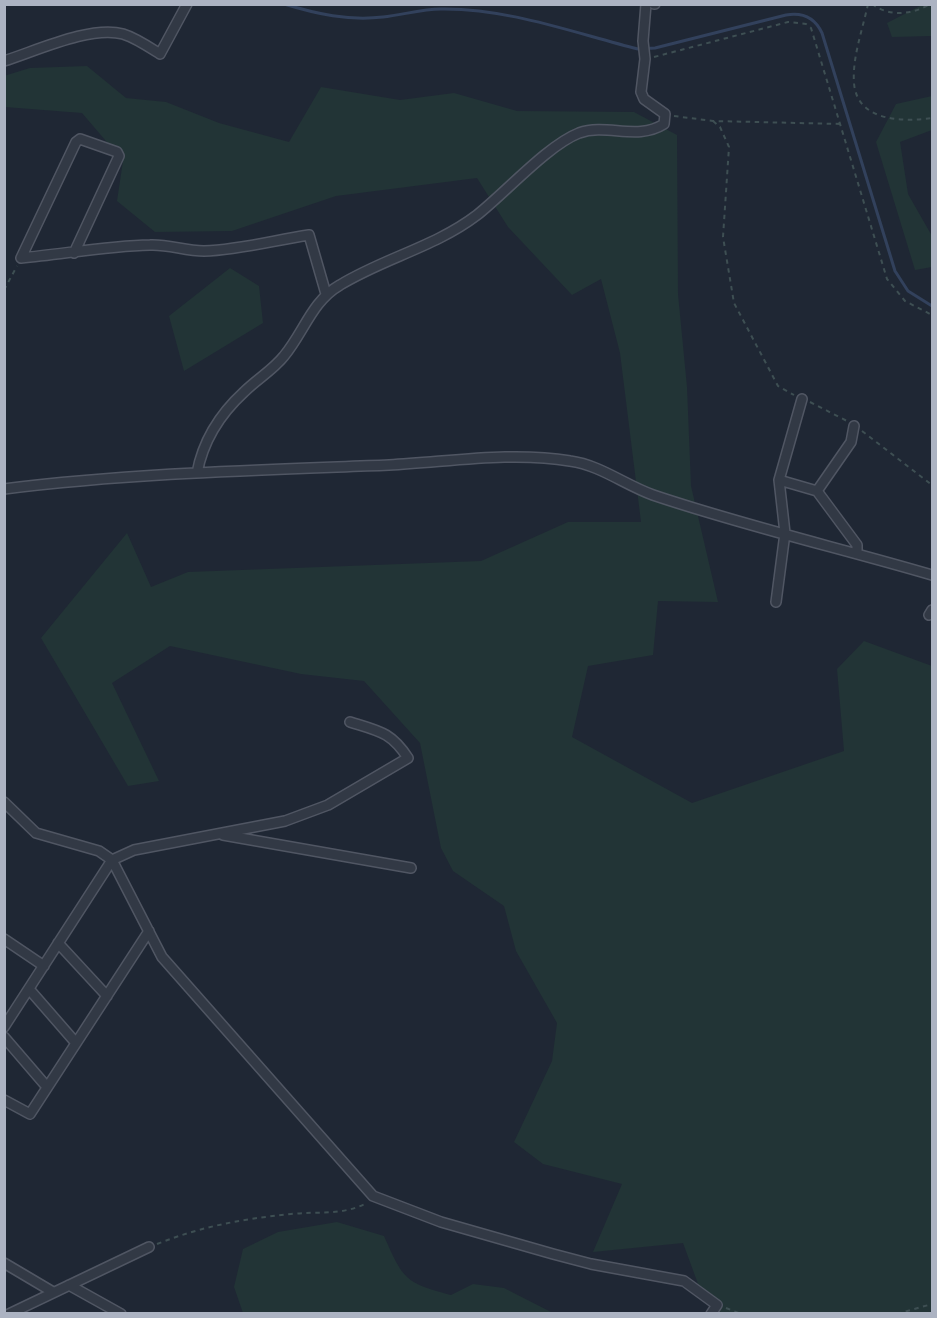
<!DOCTYPE html>
<style>
body{margin:0}
#map{position:relative;width:937px;height:1318px;overflow:hidden;background:#1f2734;font-family:Rubik,sans-serif}
canvas{display:block}
.frame{position:absolute;inset:0;border:6px solid #acb3c2;pointer-events:none}
</style>
<div id="map">
<canvas width="937" height="1318"></canvas>
<div class="frame"></div>
</div>
<script>
const g = document.querySelector('canvas').getContext('2d');
g.lineJoin = 'round';
function paint(path, color) { g.fillStyle = color; g.fill(path, 'evenodd'); }
function strokePath(path, color, width, dash) { g.strokeStyle = color; g.lineWidth = width; g.lineCap = dash ? 'butt' : 'round'; g.setLineDash(dash || []); g.stroke(path); }
paint(new Path2D(`
 M922 5H932V36L892 37 887 23Z
 M87 66 126 98 166 102 219 123 289 142 321 87 400 100 454 93 517 111 634 112 677 135 678 294 687 387 691 486 718 602 658 601 653 655 588 666 572 737 692 803 844 751 837 669 864 641 932 666V1313H717L701 1292 683 1243 593 1252 622 1184 543 1164 514 1142 552 1061 557 1023 516 951 504 906 453 871 441 848 420 743 364 681 301 674 170 646 112 683 159 781 128 786 41 638 127 533 151 587 188 572 481 561 568 522H641L620 353 601 279 572 295 508 227 477 178 336 196 232 231 155 232 117 201 123 161 82 113 5 107 4 76 30 68Z
 M932 96V130L900 142 908 194 932 236V267L915 270 876 142 896 104Z
 M230 268 259 286 263 323 184 371 169 316Z
 M337 1222 384 1236C403 1279 405 1283 451 1295L473 1284 504 1288 553 1313H243L234 1287 243 1249 278 1232Z`), '#223436');
strokePath(new Path2D(`
 M284 4C317 14 348 21 383 17 402 15 422 9 441 9 508 8 574 33 638 49L655 48 786 15C803 12 815 18 822 33L895 271 908 291 932 306`), '#32415c', 3);
const minor = new Path2D(`
 M654 4H655
 M4 61C36 51 91 25 123 34 136 38 149 47 160 54L187 4
 M74 253 119 156 117 152 80 139 76 142 21 258C64 254 107 246 150 245 168 244 185 251 204 251 239 250 275 240 309 235L326 294
 M197 473C203 441 220 414 244 392 257 379 273 370 284 356 304 332 312 301 340 285 384 258 435 247 477 215 505 193 548 145 579 133 607 123 637 141 664 124L665 114 644 99 641 92 645 59 643 41 646 4
 M779 480 817 491 857 545V553
 M4 489C132 473 261 470 389 465 449 462 511 451 570 461 600 465 625 485 653 495 745 526 840 548 932 575
 M817 491 851 442 854 426
 M776 602 785 533 779 480 802 399
 M929 615 932 610
 M4 802 36 833 99 851 112 860 162 957 373 1196 441 1222 553 1254 591 1264 684 1281 717 1305 711 1314
 M223 835 411 868
 M4 939 44 966
 M58 943 107 996
 M29 989 76 1043
 M4 1027 112 860 134 850 285 821 328 805 408 758C391 732 379 731 350 722
 M4 1037 47 1087
 M4 1100 30 1114 149 931
 M4 1263 53 1292
 M69 1285 121 1314
 M9 1314 149 1247`);
strokePath(minor, '#505663', 12);
strokePath(new Path2D(`
 M868 4C863 28 852 58 854 83 857 122 904 122 932 118
 M872 4C889 17 912 15 930 4
 M654 57 788 22 806 24 811 28 887 279 905 301 932 315
 M674 116 713 121 841 124
 M713 121 720 127 729 147 723 237 734 303 778 386 794 395
 M4 290 17 266
 M810 402 847 421
 M862 431 932 485
 M157 1244C203 1226 242 1219 291 1214 319 1211 341 1216 367 1203
 M726 1308 741 1314
 M897 1314 932 1304`), '#3e4f53', 2, [4.5, 4.5]);
strokePath(minor, '#323945', 9);
</script>
